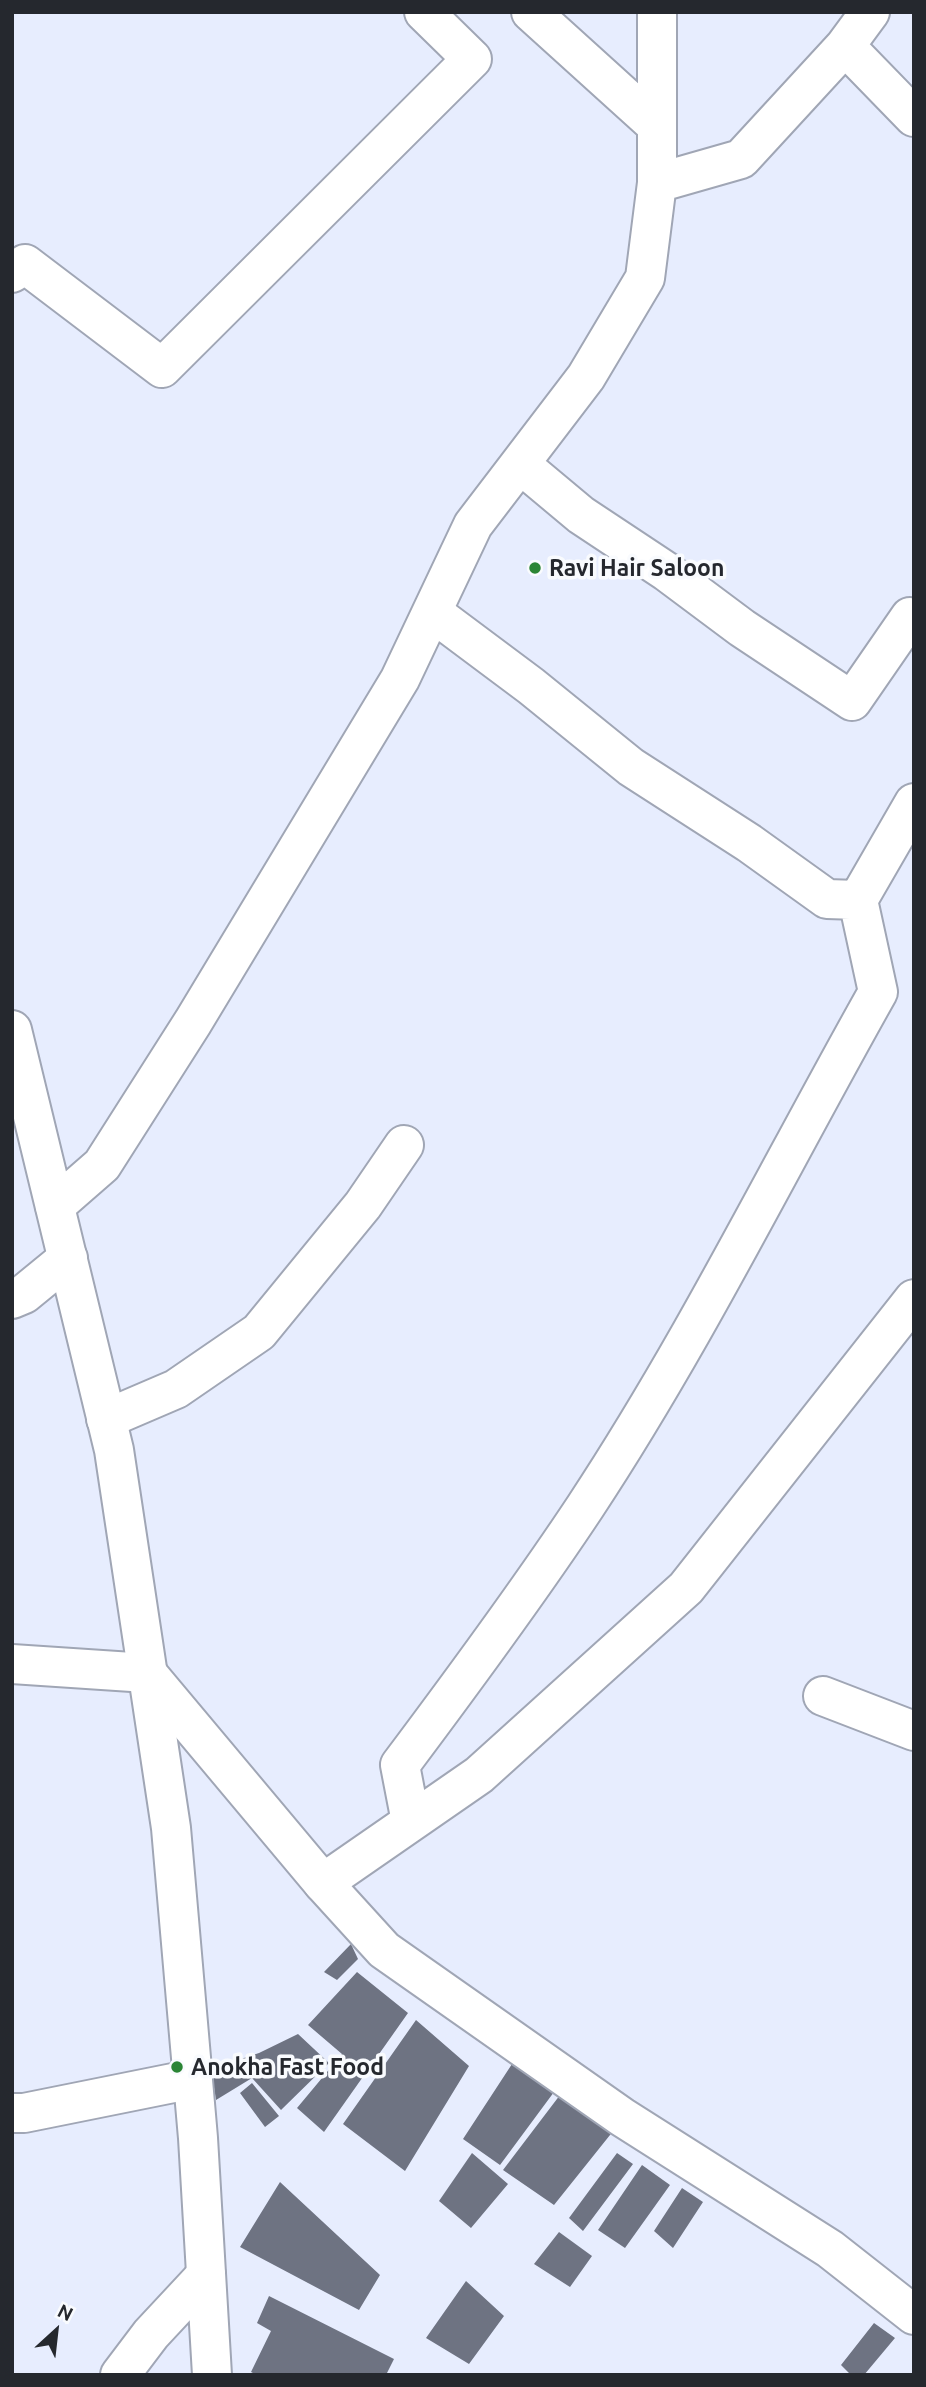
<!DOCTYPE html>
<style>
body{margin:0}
#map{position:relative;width:926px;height:2387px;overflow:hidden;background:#e7edfe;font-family:Ubuntu,sans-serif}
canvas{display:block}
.frame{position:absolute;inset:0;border:14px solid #25282e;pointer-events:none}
.north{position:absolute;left:21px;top:2296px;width:70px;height:70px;-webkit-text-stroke:5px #f9fbfe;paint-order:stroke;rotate:27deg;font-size:19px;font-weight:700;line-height:28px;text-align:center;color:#25282e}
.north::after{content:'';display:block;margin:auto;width:24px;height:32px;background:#25282e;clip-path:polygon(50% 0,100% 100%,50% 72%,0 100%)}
</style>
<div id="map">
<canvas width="926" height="2387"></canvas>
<div class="frame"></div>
<div class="north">N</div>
</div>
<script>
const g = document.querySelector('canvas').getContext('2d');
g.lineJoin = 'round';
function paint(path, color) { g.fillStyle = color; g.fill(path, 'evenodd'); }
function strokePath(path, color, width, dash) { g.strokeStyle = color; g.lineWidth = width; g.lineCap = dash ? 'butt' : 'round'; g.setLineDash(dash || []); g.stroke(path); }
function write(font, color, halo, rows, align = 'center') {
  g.font = font + ' Ubuntu,sans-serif'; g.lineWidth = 7; g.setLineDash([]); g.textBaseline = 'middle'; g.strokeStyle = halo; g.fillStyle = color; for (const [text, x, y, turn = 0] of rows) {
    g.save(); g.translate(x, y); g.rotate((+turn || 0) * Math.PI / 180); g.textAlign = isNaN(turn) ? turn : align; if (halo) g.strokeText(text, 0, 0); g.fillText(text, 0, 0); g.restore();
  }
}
paint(new Path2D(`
 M351 1944 358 1959 337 1980 324 1972Z
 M357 1972 408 2013 324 2132 297 2108 342 2054 308 2025Z
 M416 2020 469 2066 405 2171 343 2124Z
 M298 2034 329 2063 281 2110 252 2078 216 2100 211 2069 259 2053Z
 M512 2064 554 2092 500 2165 463 2139Z
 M252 2083 279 2116 265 2127 240 2093Z
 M560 2095 614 2130 554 2205 503 2170Z
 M472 2153 508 2184 471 2228 439 2201Z
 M617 2153 633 2164 583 2231 569 2218Z
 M642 2165 670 2185 625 2248 598 2230Z
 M280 2182 380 2275 359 2310 240 2247Z
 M682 2188 703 2202 673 2248 654 2231Z
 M559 2232 592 2256 570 2287 534 2264Z
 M466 2281 504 2316 469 2364 426 2338Z
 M269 2296 394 2359 386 2375H257L251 2372 271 2331 257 2323Z
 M874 2323 895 2338 864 2375H851L841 2365Z`), '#6e7382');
const minor = new Path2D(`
 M531 12 657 126
 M845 46 914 117
 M657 183 741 159 845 46 870 12
 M12 273 25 264 162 368 472 59 424 12
 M520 464 581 515 667 572 742 628 852 701 910 617
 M432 612 531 686 631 767 749 843 827 899 858 900
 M55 1206 102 1165 193 1022 400 679 473 525 586 377 645 278 657 183V12
 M12 1299 24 1294 68 1258
 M106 1419 176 1389 259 1332 363 1205 404 1145
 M823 1696 914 1731
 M411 1822 400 1765C463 1681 526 1596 585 1507 694 1342 781 1164 878 992L858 900 914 803
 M323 1883 479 1775 686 1588 914 1299
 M12 2113H24L193 2079
 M120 2375 151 2334 206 2275`);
const secondary = new Path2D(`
 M12 1664 147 1673 323 1883 384 1950 622 2117 830 2249 914 2315`);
const primary = new Path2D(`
 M12 1030 114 1450 171 1828 198 2138 212 2375`);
strokePath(minor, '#a0a6b5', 42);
strokePath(secondary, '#a0a6b5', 42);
strokePath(primary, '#a0a6b5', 42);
strokePath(minor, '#fff', 38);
strokePath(secondary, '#fff', 38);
strokePath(primary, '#fff', 38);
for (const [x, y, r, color] of [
 [535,568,7,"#2b8535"],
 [177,2067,7,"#2b8535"]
]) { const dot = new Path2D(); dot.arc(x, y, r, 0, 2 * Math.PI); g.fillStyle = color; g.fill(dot); strokePath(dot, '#f9fbfe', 2.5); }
write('bold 23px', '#25282e', '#f9fbfe', [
 ["Ravi Hair Saloon",549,568],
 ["Anokha Fast Food",191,2067]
], 'left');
</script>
